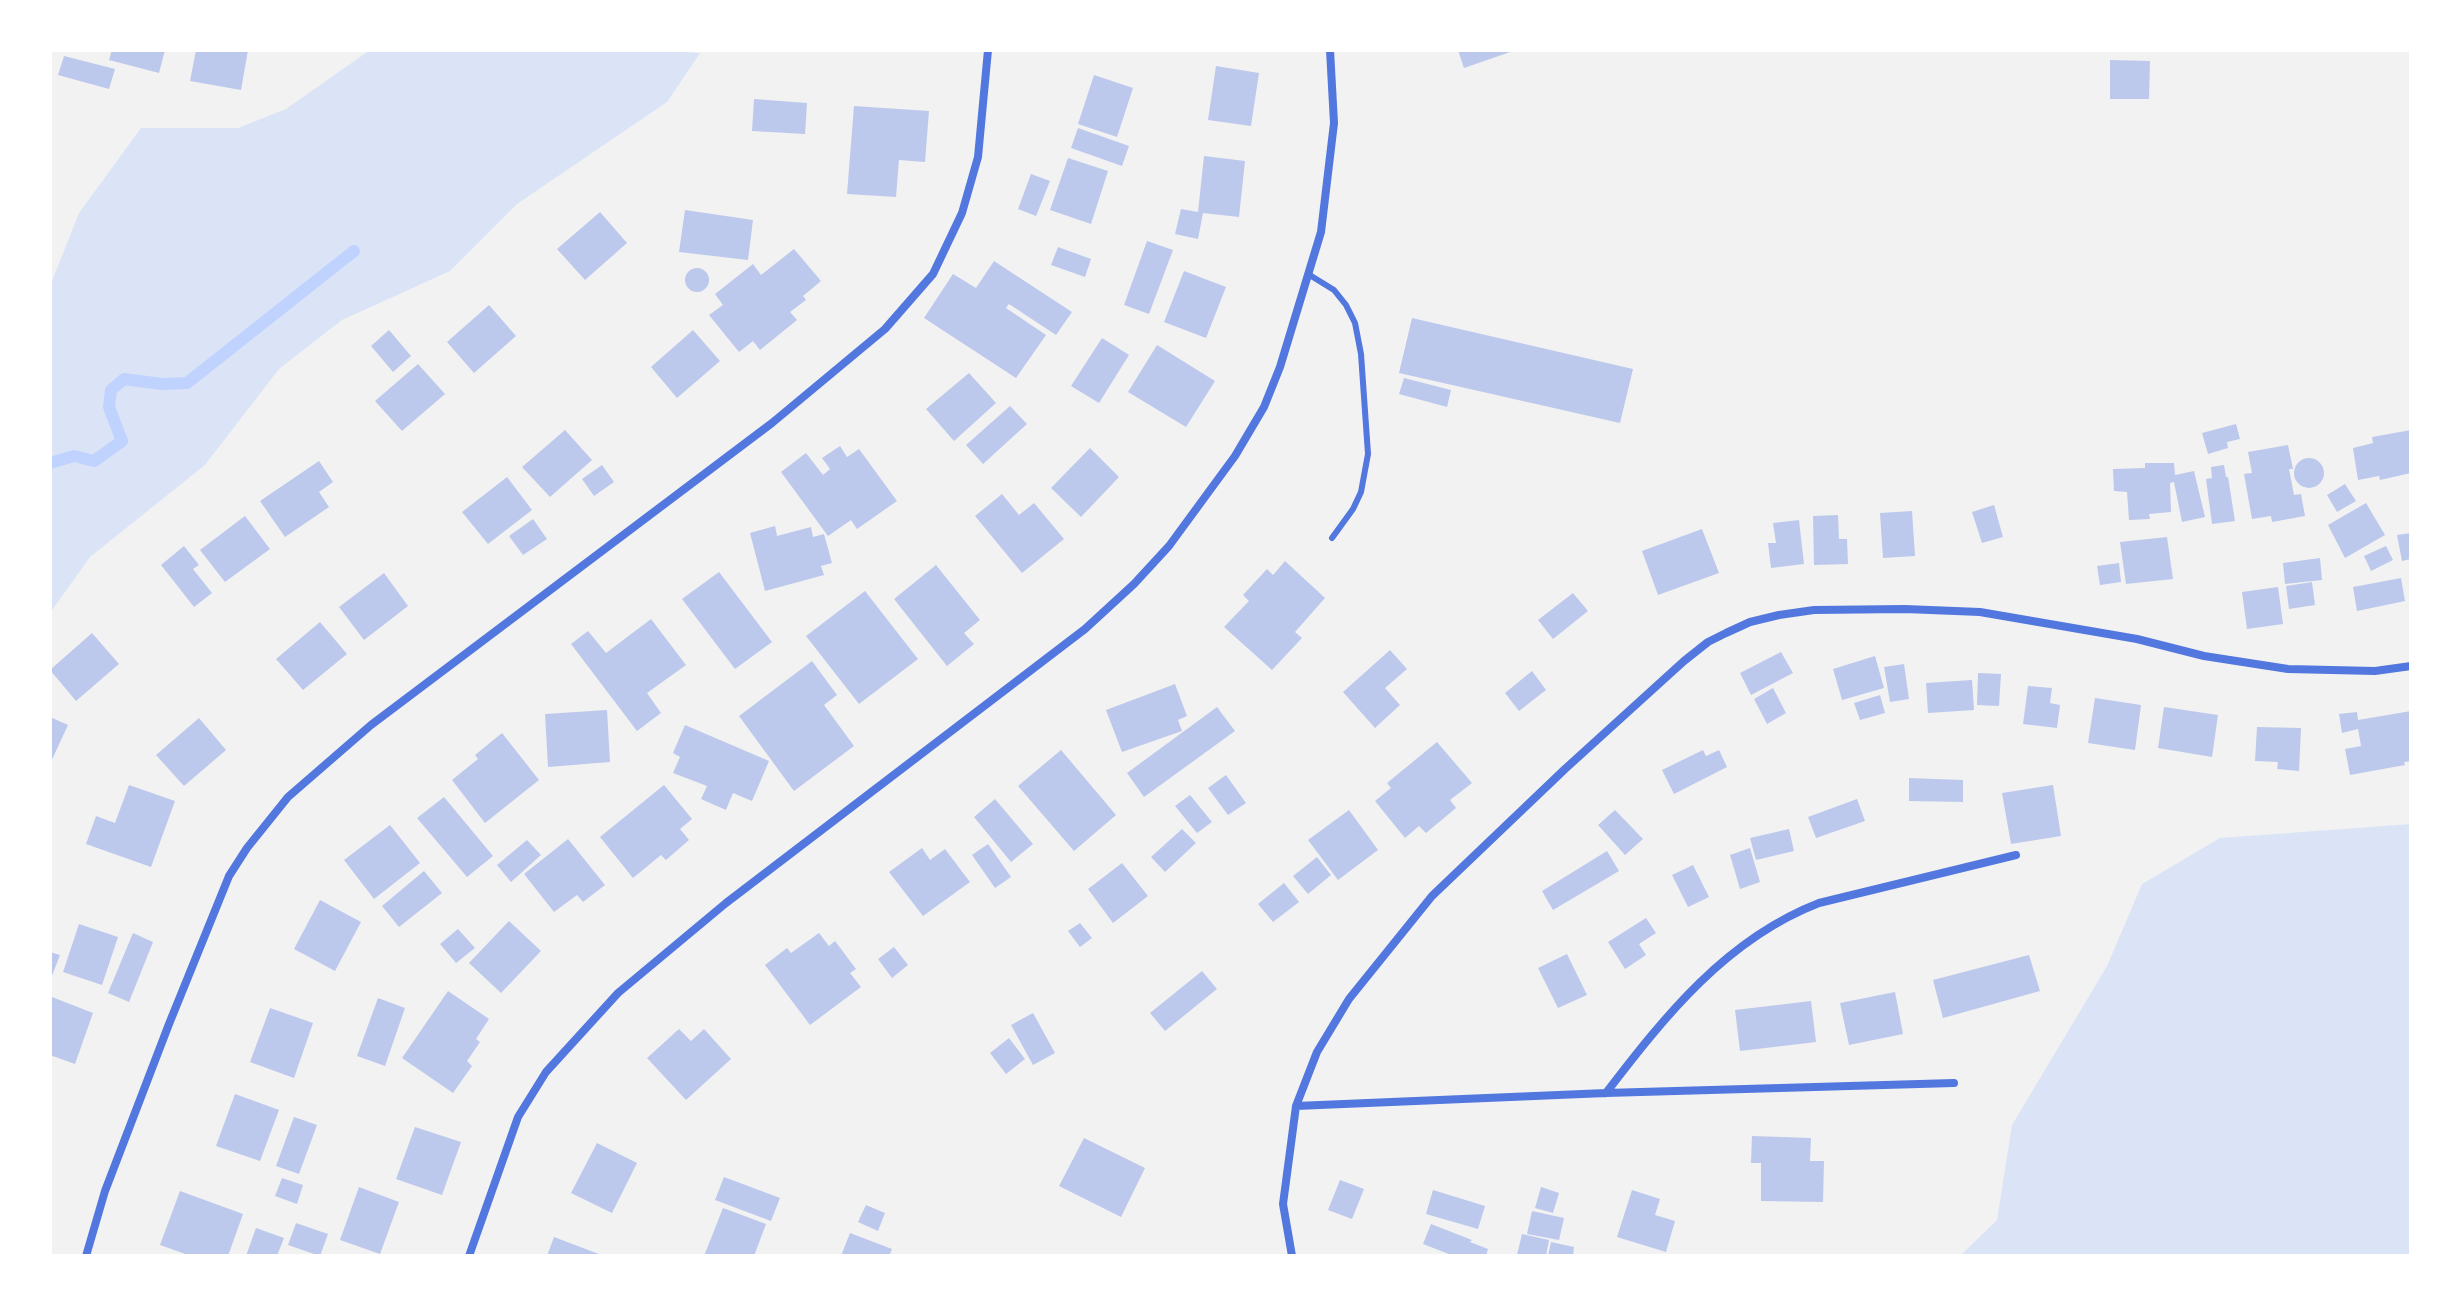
<!DOCTYPE html>
<style>
body{margin:0}
#map{position:relative;width:2461px;height:1306px;overflow:hidden;background:#f2f2f2;font-family:Spectral,serif}
canvas{display:block}
.frame{position:absolute;inset:0;border:52px solid #fff;pointer-events:none}
</style>
<div id="map">
<canvas width="2461" height="1306"></canvas>
<div class="frame"></div>
</div>
<script>
const g = document.querySelector('canvas').getContext('2d');
g.lineJoin = 'round';
function paint(path, color) { g.fillStyle = color; g.fill(path, 'evenodd'); }
function strokePath(path, color, width, dash) { g.strokeStyle = color; g.lineWidth = width; g.lineCap = dash ? 'butt' : 'round'; g.setLineDash(dash || []); g.stroke(path); }
paint(new Path2D(`
 M370 50H656L700 53 667 102 517 204 450 271 342 320 279 369 205 465 90 557 50 613V286L79 213 141 128H238L286 109Z
 M2411 824V1256H1960L1997 1220 2012 1125 2107 966 2142 884 2220 838Z`), '#dbe4f7');
strokePath(new Path2D(`
 M50 463 74 456 94 461 122 441 109 407 111 390 124 379 162 384 187 383 354 251`), '#bfd3fe', 12);
paint(new Path2D(`
 M112 50H165L159 73 109 60Z
 M196 50H248L241 90 190 81Z
 M1458 50H1516L1464 68Z
 M64 56 115 69 109 89 58 75Z
 M2110 60 2150 61 2149 99H2110Z
 M1216 66 1259 73 1251 126 1208 120Z
 M1094 75 1133 88 1117 137 1078 124Z
 M754 99 807 103 805 134 752 131Z
 M854 106 929 111 925 162 899 160 896 197 847 194Z
 M1078 128 1129 146 1122 166 1071 148Z
 M1204 156 1245 161 1239 217 1203 213 1198 239 1175 234 1181 209 1198 212Z
 M1068 158 1108 171 1091 224 1050 210Z
 M1031 174 1050 181 1036 216 1018 209Z
 M685 210 753 220 748 260 679 252Z
 M600 212 627 243 585 280 557 249Z
 M1147 241 1173 250 1149 314 1124 305Z
 M1058 247 1091 259 1085 277 1051 265Z
 M794 249 821 281 803 296 806 300 790 312 797 320 760 350 753 341 739 352 709 315 723 305 715 294 753 264 761 275Z
 M994 261 1072 312 1056 335 1009 304 1006 308 1046 335 1016 378 924 318 953 274 976 288Z
 M685 280a12 12 0 1 1 24 0a12 12 0 1 1-24 0Z
 M1184 271 1226 287 1206 338 1164 322Z
 M489 305 516 336 474 373 447 342Z
 M1412 318 1633 369 1620 423 1399 373Z
 M389 330 411 356 393 372 371 346Z
 M693 330 720 361 677 398 651 367Z
 M1102 338 1129 355 1099 403 1071 386Z
 M1157 345 1215 381 1186 427 1128 392Z
 M418 364 445 394 402 431 375 401Z
 M969 373 996 403 954 441 926 409Z
 M1404 378 1451 390 1447 407 1399 394Z
 M1010 406 1027 424 983 464 966 445Z
 M2236 424 2240 439 2227 442 2228 448 2208 454 2202 433Z
 M565 430 592 460 550 497 522 467Z
 M2411 430V473L2380 480 2379 476 2358 480 2353 448 2373 443 2372 437Z
 M2288 445 2293 469H2289L2294 495 2301 494 2305 516 2272 522 2271 516 2252 519 2244 474 2252 473 2248 452Z
 M840 446 847 457 859 449 897 501 857 529 851 520 828 536 781 472 806 453 823 475 830 469 822 458Z
 M1090 448 1119 477 1081 517 1051 488Z
 M2294 473a15 15 0 1 1 30 0a15 15 0 1 1-30 0Z
 M319 461 333 482 319 492 329 507 285 537 260 501Z
 M2145 463H2174L2175 475 2194 471 2205 517 2182 522 2174 482 2170 483 2171 512 2149 514 2150 519 2129 520 2127 492 2114 491 2113 469 2145 468Z
 M602 465 614 482 594 496 582 479Z
 M2224 465 2226 477H2228L2235 521 2212 524 2206 479 2212 478 2211 467Z
 M507 477 532 510 488 544 462 512Z
 M2345 484 2356 501 2337 512 2327 495Z
 M1002 494 1019 515 1034 503 1064 539 1022 573 975 516Z
 M2366 503 2385 535 2345 558 2328 525Z
 M1994 505 2003 537 1982 543 1972 512Z
 M1912 511 1915 556 1883 558 1880 513Z
 M1838 515 1839 539H1847L1848 564 1814 565 1813 516Z
 M245 516 270 549 225 582 200 550Z
 M533 519 547 539 523 555 509 536Z
 M1799 520 1804 564 1771 568 1768 543H1776L1773 523Z
 M775 526 777 536 811 527 813 537 824 534 832 563 821 566 824 575 765 591 750 533Z
 M1702 529 1719 573 1658 595 1642 551Z
 M2411 533V559L2402 561 2397 535Z
 M2167 537 2173 579 2126 584 2120 542Z
 M184 546 199 565 193 569 212 593 194 607 161 565Z
 M2386 546 2393 560 2371 571 2364 556Z
 M2320 558 2322 580 2285 584 2283 563Z
 M1285 561 1325 598 1295 632 1302 638 1272 670 1224 627 1249 601 1243 595 1267 569 1273 575Z
 M2119 563 2121 582 2100 585 2097 566Z
 M936 565 980 620 964 633 974 644 947 666 894 599Z
 M719 572 772 642 735 669 682 599Z
 M384 573 408 606 364 640 339 607Z
 M2401 578 2405 601 2357 611 2353 587Z
 M2312 582 2315 605 2289 609 2286 586Z
 M2278 587 2283 624 2247 629 2242 592Z
 M865 591 918 659 859 704 806 636Z
 M1573 593 1588 611 1553 639 1538 620Z
 M651 619 686 665 647 693 661 713 637 731 571 644 588 631 606 653Z
 M320 622 347 654 303 690 276 659Z
 M92 633 119 664 76 701 50 670Z
 M1390 650 1407 669 1385 688 1400 705 1375 728 1343 692Z
 M1781 652 1793 673 1751 695 1740 673Z
 M1875 656 1884 688 1842 700 1833 669Z
 M812 661 837 695 824 705 854 746 794 791 739 716Z
 M1904 664 1909 699 1890 702 1884 667Z
 M1532 671 1546 690 1519 711 1505 693Z
 M1978 673 2001 674 1999 706 1977 705Z
 M1972 680 1974 710 1928 713 1926 683Z
 M1175 684 1187 716 1178 720 1182 731 1122 752 1106 710Z
 M2028 686 2052 688 2050 703 2060 705 2057 728 2023 724Z
 M1773 688 1786 713 1767 724 1754 699Z
 M1880 695 1885 713 1860 720 1854 703Z
 M2095 698 2141 705 2135 750 2088 743Z
 M1217 707 1235 731 1144 797 1127 773Z
 M2164 707 2218 715 2212 757 2158 748Z
 M607 710 610 762 548 767 545 714Z
 M2411 711V761L2404 762 2405 765 2350 775 2345 749 2361 746 2358 729 2342 733 2339 714 2357 712 2358 720Z
 M50 717 68 725 50 764Z
 M199 718 226 750 184 786 156 755Z
 M685 725 769 761 752 801 733 793 726 810 701 799 707 786 673 773 680 757 673 753Z
 M2257 727 2301 728 2299 771 2277 769 2278 762 2255 761Z
 M502 733 539 780 485 823 452 780 478 759 475 755Z
 M1437 742 1472 783 1450 800 1456 808 1426 833 1419 826 1405 838 1375 801 1391 788 1387 783Z
 M1061 750 1116 815 1074 851 1018 786Z
 M1703 750 1706 756 1719 750 1727 767 1674 794 1662 770Z
 M1226 775 1246 803 1228 815 1208 788Z
 M1909 778 1963 780V802L1909 801Z
 M129 785 175 801 151 867 86 844 96 816 115 823Z
 M664 785 692 819 680 829 689 840 666 860 661 855 633 878 600 837Z
 M2053 785 2061 836 2011 844 2002 793Z
 M1190 795 1212 822 1197 833 1175 806Z
 M444 797 493 856 467 877 417 818Z
 M995 799 1033 844 1011 862 974 817Z
 M1857 799 1865 821 1816 838 1808 817Z
 M1349 810 1378 850 1338 880 1308 840Z
 M1615 810 1643 839 1625 855 1598 825Z
 M390 825 420 863 374 899 344 860Z
 M1182 829 1196 843 1165 872 1151 857Z
 M1789 829 1794 851 1756 860 1750 838Z
 M568 839 605 885 583 902 577 895 554 912 524 874Z
 M527 840 541 855 511 882 497 865Z
 M988 844 1011 877 995 888 972 855Z
 M922 848 930 860 945 849 970 882 923 916 889 872Z
 M1750 848 1760 882 1740 889 1730 855Z
 M1607 851 1619 871 1553 910 1542 891Z
 M1317 857 1331 875 1308 894 1293 876Z
 M1122 863 1148 896 1113 923 1088 889Z
 M1693 865 1709 897 1688 907 1672 875Z
 M424 871 442 893 399 927 382 906Z
 M1284 883 1299 902 1273 922 1258 904Z
 M320 900 361 922 335 971 294 949Z
 M1646 918 1656 933 1639 944 1646 955 1625 969 1608 942Z
 M509 921 541 951 501 993 469 963Z
 M1080 923 1092 938 1080 947 1068 931Z
 M79 924 118 937 102 985 63 972Z
 M458 929 475 948 456 963 440 944Z
 M133 933 153 942 129 1002 108 993Z
 M819 933 829 946 835 941 856 969 850 973 861 987 810 1025 765 965 787 948 791 953Z
 M894 947 908 965 892 978 878 959Z
 M50 952 60 955 50 981Z
 M1567 954 1587 995 1558 1008 1538 968Z
 M2029 955 2040 991 1943 1018 1933 980Z
 M1202 971 1217 989 1165 1031 1150 1013Z
 M448 991 489 1019 476 1039 480 1042 467 1061 472 1066 453 1093 402 1058Z
 M1895 992 1903 1034 1849 1045 1840 1003Z
 M52 997 93 1013 75 1064 50 1055Z
 M378 998 405 1008 385 1066 357 1056Z
 M1811 1001 1816 1042 1740 1051 1735 1010Z
 M270 1008 313 1023 294 1078 250 1062Z
 M1033 1013 1055 1053 1033 1065 1011 1025Z
 M679 1029 691 1041 704 1029 731 1059 686 1100 647 1058Z
 M1009 1038 1025 1059 1006 1074 990 1053Z
 M235 1094 279 1110 260 1161 216 1146Z
 M294 1117 317 1125 299 1174 276 1166Z
 M415 1127 461 1142 442 1195 396 1179Z
 M1752 1136 1811 1138 1810 1161H1824L1823 1202 1761 1201V1163H1751Z
 M1084 1138 1145 1168 1121 1217 1059 1186Z
 M597 1143 637 1163 612 1213 571 1193Z
 M724 1177 780 1198 771 1221 715 1200Z
 M282 1178 303 1185 297 1204 275 1196Z
 M1340 1180 1364 1189 1352 1219 1328 1210Z
 M359 1187 399 1202 380 1254 340 1240Z
 M1541 1187 1559 1193 1553 1213 1535 1208Z
 M1433 1190 1485 1206 1478 1229 1426 1214Z
 M1632 1190 1660 1199 1655 1215 1675 1221 1666 1252 1617 1237Z
 M180 1191 243 1214 228 1256H191L160 1245Z
 M866 1205 885 1213 878 1231 858 1222Z
 M723 1208 766 1224 754 1256H704Z
 M1532 1211 1564 1218 1559 1240 1527 1234Z
 M296 1223 328 1234 320 1256 288 1245Z
 M1431 1224 1472 1240 1470 1242 1488 1249 1486 1256 1466 1254 1465 1256H1454L1423 1244Z
 M256 1228 284 1238 277 1256H246Z
 M850 1233 892 1249 889 1256H841Z
 M1522 1234 1549 1240 1546 1256 1517 1255Z
 M554 1237 604 1256H547Z
 M1551 1242 1574 1247 1573 1256H1548Z`), '#bdc9ec');
strokePath(new Path2D(`
 M1308 274 1334 290 1346 305 1355 323 1361 354 1368 454 1361 492 1353 509 1332 538`), '#5277de', 6);
strokePath(new Path2D(`
 M1606 1093C1665 1016 1726 939 1819 903L2016 855
 M1296 1106 1606 1093 1954 1083
 M86 1256 105 1191 169 1024 229 876 247 848 288 797 371 725 772 423 885 329 933 274 962 213 978 157 988 50
 M469 1256 518 1117 546 1072 618 993 726 903 1085 629 1134 584 1169 546 1235 456 1264 407 1280 367 1321 232 1334 123 1330 50
 M1292 1256 1283 1204 1296 1106 1317 1052 1349 999 1432 896 1565 769 1684 661 1708 642 1726 633 1750 622 1779 615 1814 610 1905 609 1980 612 2137 639 2204 656 2288 669 2375 671 2411 666`), '#5277de', 8);
</script>
